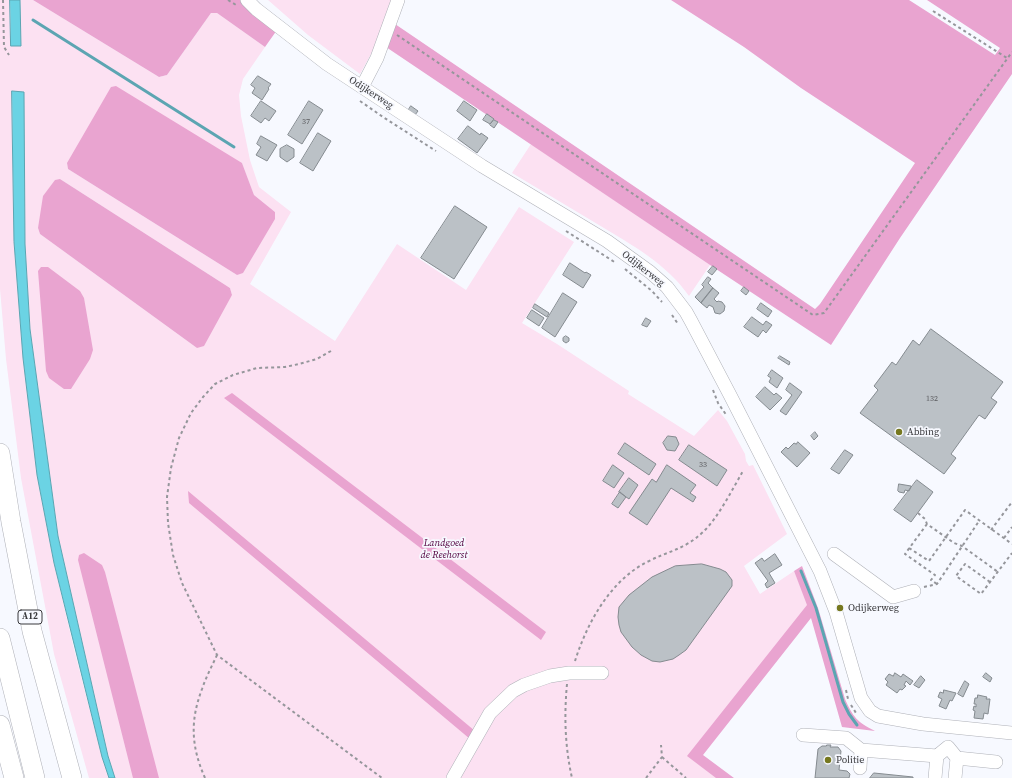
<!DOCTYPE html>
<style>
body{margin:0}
canvas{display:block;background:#f7f9ff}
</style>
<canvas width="1012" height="778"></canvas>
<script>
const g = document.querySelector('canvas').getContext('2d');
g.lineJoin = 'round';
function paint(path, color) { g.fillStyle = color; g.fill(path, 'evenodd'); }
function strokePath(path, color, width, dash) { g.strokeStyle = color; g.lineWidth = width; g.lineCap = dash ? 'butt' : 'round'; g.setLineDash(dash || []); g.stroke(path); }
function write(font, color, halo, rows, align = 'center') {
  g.font = font + ' "Source Serif 4",serif'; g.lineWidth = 3.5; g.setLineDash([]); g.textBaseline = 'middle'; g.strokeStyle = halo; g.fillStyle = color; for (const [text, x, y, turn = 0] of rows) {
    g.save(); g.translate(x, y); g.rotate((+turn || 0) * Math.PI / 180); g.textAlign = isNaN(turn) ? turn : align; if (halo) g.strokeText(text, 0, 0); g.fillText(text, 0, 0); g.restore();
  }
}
paint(new Path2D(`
 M0 0H10L11 46H21L20 0H33L159 77 167 75 211 13H217L265 47 243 79 239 95 241 116 250 160 259 187 291 212 250 284 335 341 397 244 466 290 519 207 574 242 522 323 557 344 629 391 628 394 694 436 718 410 727 421 745 454 746 461 749 466 753 465 787 534 744 566 760 594 794 571 808 605 699 756 730 778H115L108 756 58 536 30 329 25 244 24 92 12 91 14 242 23 358 37 475 54 563 74 649 102 757 109 778H89L54 654 21 478 6 359 0 289ZM67 163H242L254 195 275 212 237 275 68 169ZM60 179 230 288 232 295 197 348 40 234 38 228Z
 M268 0H393L377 43 360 74 308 35Z
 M531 144 710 265 689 296C667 264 632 245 599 225 570 208 541 190 512 173Z`), '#fce1f2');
paint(new Path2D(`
 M33 0H243L277 30 265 47 217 13H211L167 75 159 77Z
 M671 0H909L995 55 1000 48 927 0H1012V74L900 238 831 345 710 265 386 47 395 24 815 309 820 304 915 163 801 88 744 47Z
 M116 86 242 163 254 195 275 212V219L243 273 237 275 68 169 67 163 111 87Z
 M60 179 230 288 232 295 204 346 197 348 40 234 38 228 43 196 55 180Z
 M41 267H48L80 291 84 298 93 350 90 359 71 389H64L49 378 46 371 38 271Z
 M232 393 546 632 541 640 224 398Z
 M188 491 475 731 470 739 189 503Z
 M84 553 102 565 105 572 159 778H133L78 560 79 555Z
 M802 566 818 608 845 699C853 717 857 722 875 731L842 727 811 618 703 755 734 778H716L687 756 807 605 794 571Z`), '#e9a4d0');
const water = new Path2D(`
 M10 0H20L21 46H11Z
 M12 91 24 92 25 244 30 329 58 536 108 756 115 778H109L102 757 54 563 37 475 23 358 14 242Z`);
paint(water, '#6bd3e4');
strokePath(water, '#5ca5b2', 1);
strokePath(new Path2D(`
 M33 20 234 147
 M801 571 816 608 843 702 849 714 857 725`), '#5ca5b2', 3);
const building = new Path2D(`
 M258 76 271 84 268 88 269 89 262 100 252 93 255 88 251 85Z
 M261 101 276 111 269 121 265 118 261 123 251 116Z
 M309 101 323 110 302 144 288 135Z
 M464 101 477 110 470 121 457 111Z
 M411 106 418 111 415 115 408 111Z
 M487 114 494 119 490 124 483 120Z
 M494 120 498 122 494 128 490 125Z
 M468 126 480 135 481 133 488 138 477 153 458 139Z
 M318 133 331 141 313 171 300 163Z
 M261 136 277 145 267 161 256 155 261 147 257 144Z
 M287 145 294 149V157L287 162 280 157V149Z
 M455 206 487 227 454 279 421 258Z
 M570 263 585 273 586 272 591 275 583 288 563 275Z
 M713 266 717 269 712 275 708 272Z
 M708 277 711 279 708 283 713 288 701 303 695 297 704 287 702 285Z
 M744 287 749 291 746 295 741 291Z
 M713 288 719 293 714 299 717 302 718 301 722 302 725 306 724 311 720 314 715 313 713 307 709 305 707 308 701 303Z
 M563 293 577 302 555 337 542 328Z
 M761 303 772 311 768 317 757 309Z
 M535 304 549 313 547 317 533 308Z
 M532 310 544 318 539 326 527 318Z
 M752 317 763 325 766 321 772 325 766 333 763 330 758 337 744 327Z
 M646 318 651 321 647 327 642 325Z
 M931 329 1003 382 991 398 997 402 985 419 979 415 951 454 956 458 944 474 860 413 878 390 874 386 892 362 896 365 913 340 919 345Z
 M566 336 569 338V341L566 343 563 341V338Z
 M780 356 790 362 789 365 778 358Z
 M772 370 783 378 777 388 769 382 771 378 768 376Z
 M790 383 802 392 786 415 780 411 792 395 786 390Z
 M765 387 774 395 776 393 782 398 770 410 756 397Z
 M815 432 818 436 814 440 811 436Z
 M668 436 676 437 679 444 675 451 667 450 663 443Z
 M798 442 810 453 797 467 781 452 786 447 788 449 794 443 796 444Z
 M625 443 656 464 649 475 618 454Z
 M689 445 727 470 717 486 679 460Z
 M845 450 853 455 839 474 831 469Z
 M613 465 624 473 614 488 603 481Z
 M667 465 696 485 690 493 696 497 693 502 671 488 647 525 629 513 652 479 656 482Z
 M629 478 638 485 629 499 619 492Z
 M917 480 933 492 911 522 894 510Z
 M899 484 911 486V487L909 491 905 490 904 493 899 492 898 491Z
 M620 492 626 497 618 508 612 504Z
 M775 554 782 565 769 573 775 583 767 588 765 584 768 581 755 563 762 558 764 561Z
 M702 564 720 569 726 572 732 580V586L686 650 679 655 673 659 660 662 652 661 641 655 632 647 621 632 619 625 618 617 619 607 629 595 652 577 675 566Z
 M895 673 901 677 903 674 913 681 910 685 906 681 904 685 906 686 902 690 900 689 897 693 886 685 888 682 885 679 889 674 893 676Z
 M986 673 992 678 990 682 983 677Z
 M921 676 925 680 919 688 914 685Z
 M965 681 969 684 963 697 958 694Z
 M944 690 956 693 952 701 950 700 946 709 939 706 942 699 938 697 940 692 943 693Z
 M978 695 987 697 986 699H990L988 714 984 713 983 719 974 718 975 711 973 710 974 706 976 707V704H974L975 698H977Z
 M827 745H831L830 747H838L841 751 839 770 847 771 850 774 849 778H815L818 749 822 746H826Z
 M874 773 913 777V778H870Z`);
paint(building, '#bbc1c6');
strokePath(building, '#858b90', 1);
const minor = new Path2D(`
 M247 0 256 9 327 64 482 166 607 241 650 272 667 287 686 312 691 321 730 395 820 571 836 612 861 698 870 711 878 716 923 724 1012 733
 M362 87 377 58 398 0
 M834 554 893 597 914 591
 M803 735 846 738 861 750
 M860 768 861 750 937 756 948 747 957 758
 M453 778 490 713 513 691 524 685 550 676 569 673H602
 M935 778 937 756
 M955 778 957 758 996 762`);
const highway = new Path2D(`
 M0 453 11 522 32 631 72 778
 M0 638 35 778
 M0 725 14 778`);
strokePath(minor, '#afb1b8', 14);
strokePath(highway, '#afb1b8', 20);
strokePath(new Path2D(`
 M3 0 4 47 9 55
 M228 0 236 5
 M933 11 1007 58
 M397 35 813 315 824 313 1012 52
 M360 101 383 117 436 151
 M566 231 616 263
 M625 269 652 291 662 302
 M672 315 678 324
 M331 351 317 359 299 364 285 367 257 368 233 375 215 384 203 397 191 413 179 438 171 468 167 497 168 523 173 555 182 583 217 655 382 778
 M713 390 718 403 727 416
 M918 513 925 519 927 524 954 543 962 546 998 572
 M927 524 905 554 935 575 931 580 937 584
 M991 530 1012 502
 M1004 538 1012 527
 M909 548 929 561 965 510 1012 544
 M990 582 965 564 956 576 981 594 1012 553
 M924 587 937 584 979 521
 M575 661C587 623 610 581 647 562 668 551 684 550 703 532 718 518 732 490 743 471
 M567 684C564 716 565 747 572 778
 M846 690 848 699
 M851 705 856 713
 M662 757 686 778
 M205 778C191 746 190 721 202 689 206 677 212 666 217 655
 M646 778 662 757 661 745`), '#95969b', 2, [3, 3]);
strokePath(minor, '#fff', 13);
strokePath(highway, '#fff', 19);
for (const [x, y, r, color] of [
 [899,432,4,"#76781f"],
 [840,608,4,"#76781f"],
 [828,760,4,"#76781f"]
]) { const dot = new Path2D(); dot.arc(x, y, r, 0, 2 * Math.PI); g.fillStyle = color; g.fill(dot); strokePath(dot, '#f7f9ff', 1.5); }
write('8px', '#5a5b5e', null, [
 ["37",306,122],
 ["132",932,399],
 ["33",703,465]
]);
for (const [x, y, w] of [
 [30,617,24]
]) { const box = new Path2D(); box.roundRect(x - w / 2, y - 7, w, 14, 3); g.fillStyle = '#f7f9ff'; g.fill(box); strokePath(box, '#39393c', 1); }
write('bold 9px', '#39393c', null, [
 ["A12",30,617]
]);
write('10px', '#39393c', '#f7f9ff', [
 ["Odijkerweg",371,93,33],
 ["Odijkerweg",643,269,38]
]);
write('10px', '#39393c', '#f7f9ff', [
 ["Abbing",907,432],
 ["Odijkerweg",848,608],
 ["Politie",836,760]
], 'left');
write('italic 10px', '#52003f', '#f7f9ff', [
 ["Landgoed",444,543],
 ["de Reehorst",444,555]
]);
</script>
